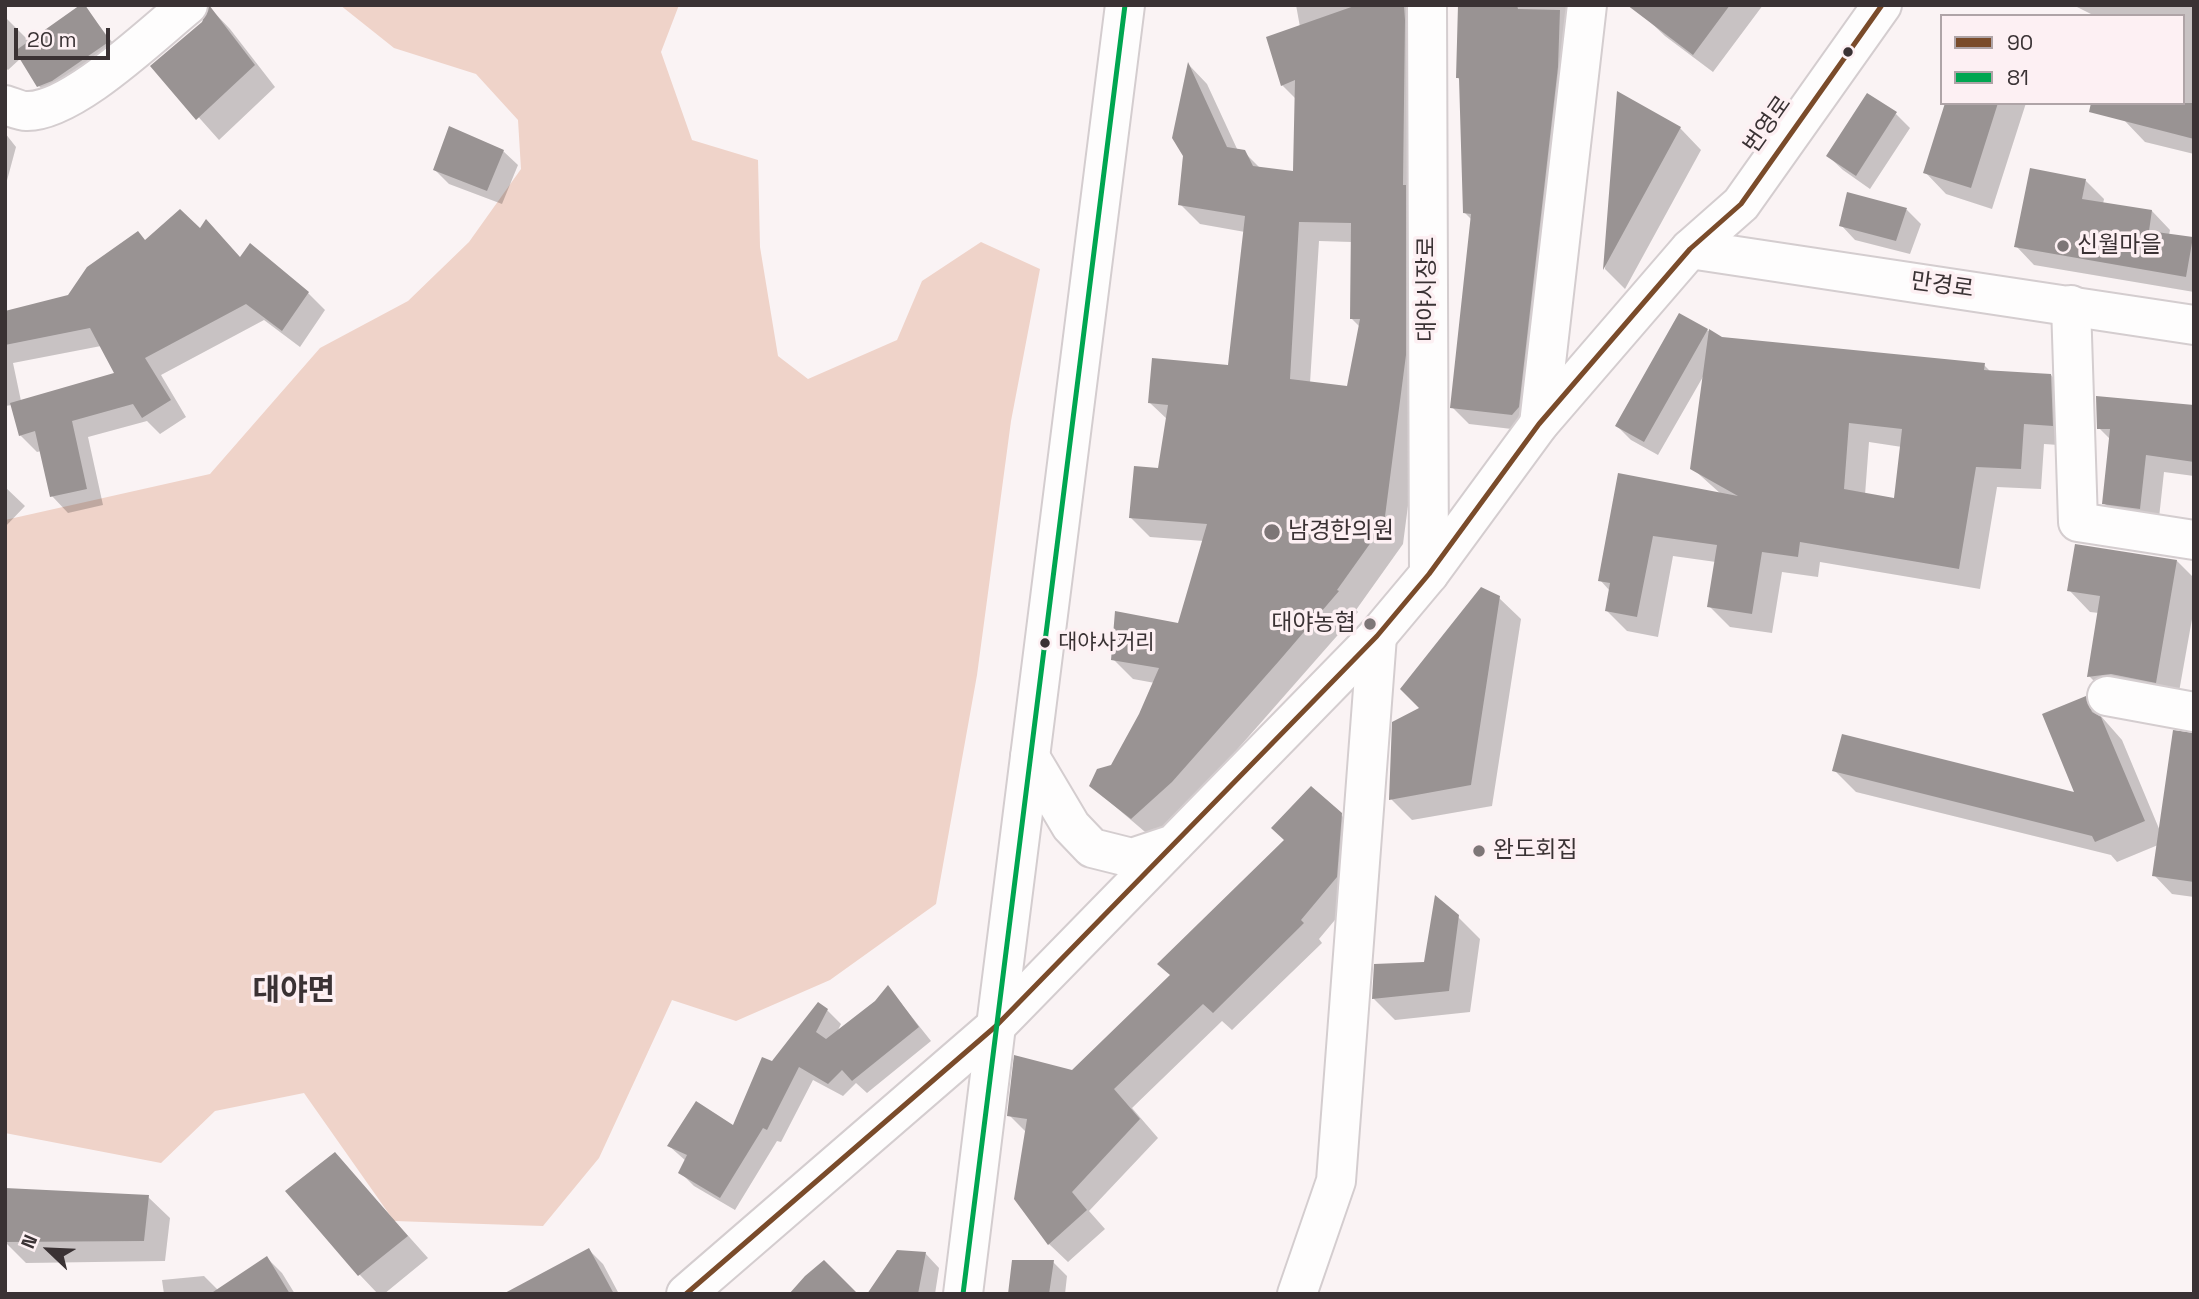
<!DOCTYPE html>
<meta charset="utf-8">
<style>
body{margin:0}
#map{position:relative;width:2199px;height:1299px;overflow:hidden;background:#faf3f4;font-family:"Space Grotesk",sans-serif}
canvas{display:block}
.frame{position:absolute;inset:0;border:7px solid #3a3234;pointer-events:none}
.legend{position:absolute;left:1940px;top:14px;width:245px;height:91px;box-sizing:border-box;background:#fdf0f3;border:2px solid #afa4a7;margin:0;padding:9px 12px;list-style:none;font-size:21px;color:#3a3234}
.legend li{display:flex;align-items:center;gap:14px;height:35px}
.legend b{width:35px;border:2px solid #afa4a7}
.north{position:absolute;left:14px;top:1215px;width:70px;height:70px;-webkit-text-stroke:5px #fdf0f3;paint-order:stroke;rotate:293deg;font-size:19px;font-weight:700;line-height:28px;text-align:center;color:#3a3234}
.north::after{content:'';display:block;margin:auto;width:24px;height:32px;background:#3a3234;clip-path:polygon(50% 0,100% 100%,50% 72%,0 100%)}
.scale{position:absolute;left:14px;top:28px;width:96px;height:32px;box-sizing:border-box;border:4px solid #3a3234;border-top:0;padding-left:9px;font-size:21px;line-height:24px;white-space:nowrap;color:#3a3234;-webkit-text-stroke:5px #fdf0f3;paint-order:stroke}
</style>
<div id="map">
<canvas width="2199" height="1299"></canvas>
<div class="frame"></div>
<ul class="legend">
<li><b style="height:9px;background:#7a4b2a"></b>90</li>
<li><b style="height:9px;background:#00a651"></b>81</li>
</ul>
<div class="north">N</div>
<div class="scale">20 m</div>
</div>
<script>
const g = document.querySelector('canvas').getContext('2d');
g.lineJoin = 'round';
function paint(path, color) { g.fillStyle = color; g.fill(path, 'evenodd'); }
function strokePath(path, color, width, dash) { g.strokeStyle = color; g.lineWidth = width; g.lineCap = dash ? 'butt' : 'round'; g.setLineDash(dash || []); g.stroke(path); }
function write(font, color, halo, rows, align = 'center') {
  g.font = font + ' "Space Grotesk","Noto Sans KR",sans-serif'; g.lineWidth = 7; g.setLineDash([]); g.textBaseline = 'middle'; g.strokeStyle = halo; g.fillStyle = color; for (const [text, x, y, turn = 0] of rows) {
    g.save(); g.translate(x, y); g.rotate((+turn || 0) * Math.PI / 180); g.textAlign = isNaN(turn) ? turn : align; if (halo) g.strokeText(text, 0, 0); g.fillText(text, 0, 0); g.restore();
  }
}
paint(new Path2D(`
 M340 5H679L661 52 692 140 758 160 760 247 778 356 808 379 897 340 922 281 981 242 1040 269 1011 421 977 675 936 904 830 980 736 1021 672 1000 599 1158 543 1226 394 1221 304 1093 215 1111 161 1163 5 1133V520L210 474 320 348 408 301 469 242 521 169 518 120 476 74 394 48Z`), '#efd3c9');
paint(new Path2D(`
 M83 5 123 56 52 99 37 84 21 58 8 70 5 67V17L30 42Z
 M1296 5H1420L1425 375 1403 544 1356 610 1358 612 1192 801 1151 837 1091 786 1112 767 1141 715 1155 683 1133 679 1113 659 1179 625 1204 541 1150 537 1131 518 1159 470 1168 420 1150 403 1230 367 1245 232 1200 224 1180 204 1189 65 1207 84 1238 151 1244 152 1261 169 1294 173 1296 99 1282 85 1300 27ZM1319 241 1352 242 1351 318 1360 327 1349 388 1310 383Z
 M1459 5H1570L1529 431 1469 424 1452 407 1472 220 1464 212 1461 81 1457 77Z
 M1655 5H1763L1713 72 1665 36 1646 18Z
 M2073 5H2194V154L2145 142 2124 120 2183 103V16H2095Z
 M210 8 230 29 275 87 219 140 153 66 203 23Z
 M1618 94 1680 128 1701 150 1625 289 1605 269Z
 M1947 103H2026L1992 209 1946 194 1925 172Z
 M1896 114 1910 128 1870 189 1843 170 1828 156Z
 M5 133 16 147 5 188Z
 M503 151 518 165 502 204 449 184 435 170Z
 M2085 180 2104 199 2103 204 2152 211 2170 230 2169 235 2194 241V292L2034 265 2016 246Z
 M1848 194 1907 210 1921 224 1910 254 1855 240 1841 225Z
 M201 230 241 259 308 293 325 310 300 347 264 320 161 375 186 417 160 434 147 421 88 437 103 505 68 513 52 496 41 451 37 452 20 435 12 405 5 406V313L69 296 146 242ZM101 346 117 374 21 401 13 363Z
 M1707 330 1722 339 1984 365 1991 372 2051 375 2071 396 2073 446 2044 444 2041 489 1997 487 1980 589 1820 562 1818 577 1782 572 1772 633 1730 627 1709 606 1716 562 1673 556 1658 637 1627 631 1606 610 1610 591 1600 580 1620 475 1721 494 1692 468 1704 375 1658 455 1631 440 1617 426ZM1869 442 1902 447 1896 500 1865 495Z
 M2194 408V476L2164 472 2158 527 2122 521 2104 503 2111 440 2099 428Z
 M5 487 25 506 5 527Z
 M2177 561 2194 578V608L2177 703 2110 697 2089 676 2099 613 2090 612 2069 590Z
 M1499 598 1521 619 1492 806 1412 820 1391 799 1421 708Z
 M2085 698 2122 740 2160 831 2194 745V897L2172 894 2154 875 2158 845 2117 862 2111 855 1856 792 1834 770 2077 794Z
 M1341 815 1360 834 1355 896 1319 939 1322 943 1232 1030 1222 1021 1132 1108 1158 1138 1089 1211 1105 1229 1068 1262 1049 1244 1016 1198 1027 1133 1009 1115 1073 1072Z
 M1458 917 1480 939 1470 1012 1395 1020 1373 998 1425 963Z
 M888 987 931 1041 867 1093 856 1083 843 1096 813 1080 781 1142 777 1141 735 1210 694 1186 680 1172 686 1161 669 1146 733 1128 773 1063 827 1010 841 1024 836 1034 876 1002Z
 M335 1154 428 1258 384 1294H378L360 1275 287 1191Z
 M5 1190 148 1197 170 1218 165 1261 26 1263 5 1242Z
 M589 1250 603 1264 619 1294H532Z
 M925 1253 939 1268 935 1294H869Z
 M267 1258 282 1273 295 1294H164L162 1280 204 1276 218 1290Z
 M1053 1262 1067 1276 1065 1294H1010Z`), '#0003');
paint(new Path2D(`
 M80 5H85L110 41 52 81 37 87 15 51Z
 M209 5 255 65 196 120 150 66 202 22Z
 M1357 5H1404L1405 20 1403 185H1406V355L1384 524 1337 590 1339 591 1279 661 1172 782 1131 819 1089 786 1097 769 1111 765 1139 714 1159 668 1111 660 1115 611 1178 623 1207 524 1129 518 1134 466 1158 468 1168 405 1148 403 1152 358 1228 365 1245 216 1178 205 1183 156 1172 138 1188 62 1227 147 1245 150 1253 166 1293 171 1295 80 1281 86 1266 37ZM1299 222 1351 223 1350 319H1360L1347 386 1290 379Z
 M1458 5H1517L1518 9 1560 10 1558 67 1519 407 1512 415 1450 408 1471 214 1463 213 1459 78H1456Z
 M1627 5H1730L1693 55Z
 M1617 91 1681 127 1603 270Z
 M1867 93 1897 112 1856 176 1826 156Z
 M1945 103H1998L1971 188 1923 173Z
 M2091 103H2194V139L2089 112Z
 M449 126 504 150 487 191 433 170Z
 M2030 168 2086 179 2082 199 2152 210 2149 231 2193 237 2186 277 2014 247Z
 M1847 192 1907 208 1896 241 1839 226Z
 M180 209 200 228 206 219 240 257 250 243 309 292 282 331 246 304 145 358 171 400 142 418 133 404 72 421 87 489 50 497 35 431 19 436 10 403 114 373 90 328 5 345V311L68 295 87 267 138 231 145 240Z
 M1679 313 1708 329 1644 442 1615 426Z
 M1709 329 1722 337 1985 363 1984 370 2051 374 2053 426 2024 424 2021 469 1976 467 1959 569 1800 542 1798 557 1762 552 1752 614 1707 607 1717 545 1653 536 1637 617 1605 611 1610 583 1598 581 1618 473 1738 496 1690 469ZM1849 423 1902 429 1894 498 1844 489Z
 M2096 396 2194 405V462L2146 455 2140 509 2102 504 2110 429H2097Z
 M2075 544 2177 560 2156 683 2111 674 2087 677 2100 596 2067 591Z
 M1481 587 1500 596 1471 785 1389 800 1392 722 1419 708 1400 689Z
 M2086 696 2092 712 2101 717 2145 821 2095 842 2092 836 1832 771 1842 734 2074 792 2042 714Z
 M2173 730 2194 733V882L2152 876Z
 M1311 786 1342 813 1337 877 1301 920 1304 923 1213 1013 1203 1004 1114 1089 1140 1119 1072 1192 1087 1210 1048 1245 1014 1199 1027 1119 1007 1116 1014 1055 1072 1070 1170 975 1157 964 1284 840 1271 828Z
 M1435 895 1459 915 1449 991 1372 999 1374 964 1424 962Z
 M888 985 919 1027 852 1081 842 1070 828 1084 799 1067 767 1130 763 1128 720 1198 678 1173 687 1155 667 1146 696 1101 733 1125 762 1057 772 1061 818 1002 828 1009 816 1032 826 1039 875 1001Z
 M335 1152 408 1236 358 1276 285 1191Z
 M5 1188 149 1195 144 1241 5 1242Z
 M589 1248 614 1294H503Z
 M897 1250 926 1252 918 1294H867Z
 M267 1256 290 1294H210Z
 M824 1260 858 1294H789L805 1276Z
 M1012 1260H1054L1049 1294H1008Z`), '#999393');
const minor = new Path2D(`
 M1427 5 1429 574
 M5 105C12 107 20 111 26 111 71 113 152 34 188 5
 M2071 305 2078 522 2194 540
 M1539 424 1587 5
 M2107 696 2194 712
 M1297 1294 1336 1181 1377 636`);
const tertiary = new Path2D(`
 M963 1294 996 1026`);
const secondary = new Path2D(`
 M1690 249 2194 325
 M996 1026 1125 5`);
const primary = new Path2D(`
 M1030 757 1071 826 1092 848 1132 858 1174 844
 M686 1294 996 1026 1377 636 1429 574 1539 424 1690 249 1741 204 1882 5`);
strokePath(minor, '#d4cdcf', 42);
strokePath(tertiary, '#d4cdcf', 42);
strokePath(secondary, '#d4cdcf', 42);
strokePath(primary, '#d4cdcf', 42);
strokePath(minor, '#fefdfd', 38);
strokePath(tertiary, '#fefdfd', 38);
strokePath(secondary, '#fefdfd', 38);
strokePath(primary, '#fefdfd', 38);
strokePath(new Path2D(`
 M686 1294 996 1026 1377 636 1429 574 1539 424 1690 249 1741 204 1882 5`), '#7a4b2a', 5);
strokePath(new Path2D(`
 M963 1294 1125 5`), '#00a651', 5);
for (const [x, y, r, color] of [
 [1848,52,6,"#3a3234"],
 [2063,246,7,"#7d7677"],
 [1272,532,9,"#7d7677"],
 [1370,624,7,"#7d7677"],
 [1045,643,6,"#3a3234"],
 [1479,851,7,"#7d7677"]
]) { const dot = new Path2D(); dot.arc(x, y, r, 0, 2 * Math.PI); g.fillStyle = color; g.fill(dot); strokePath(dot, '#fdf0f3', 2.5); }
write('21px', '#3a3234', '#fdf0f3', [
 ["대야사거리",1058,643]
], 'left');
write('23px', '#3a3234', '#fdf0f3', [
 ["번영로",1768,125,-55],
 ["만경로",1942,286,8],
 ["대야시장로",1428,289,-90]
]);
write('23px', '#3a3234', '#fdf0f3', [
 ["신월마을",2077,246],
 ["남경한의원",1288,532],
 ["대야농협",1356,624,"right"],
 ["완도회집",1493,851]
], 'left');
write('bold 30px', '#3a3234', '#fdf0f3', [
 ["대야면",294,992]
]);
</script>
